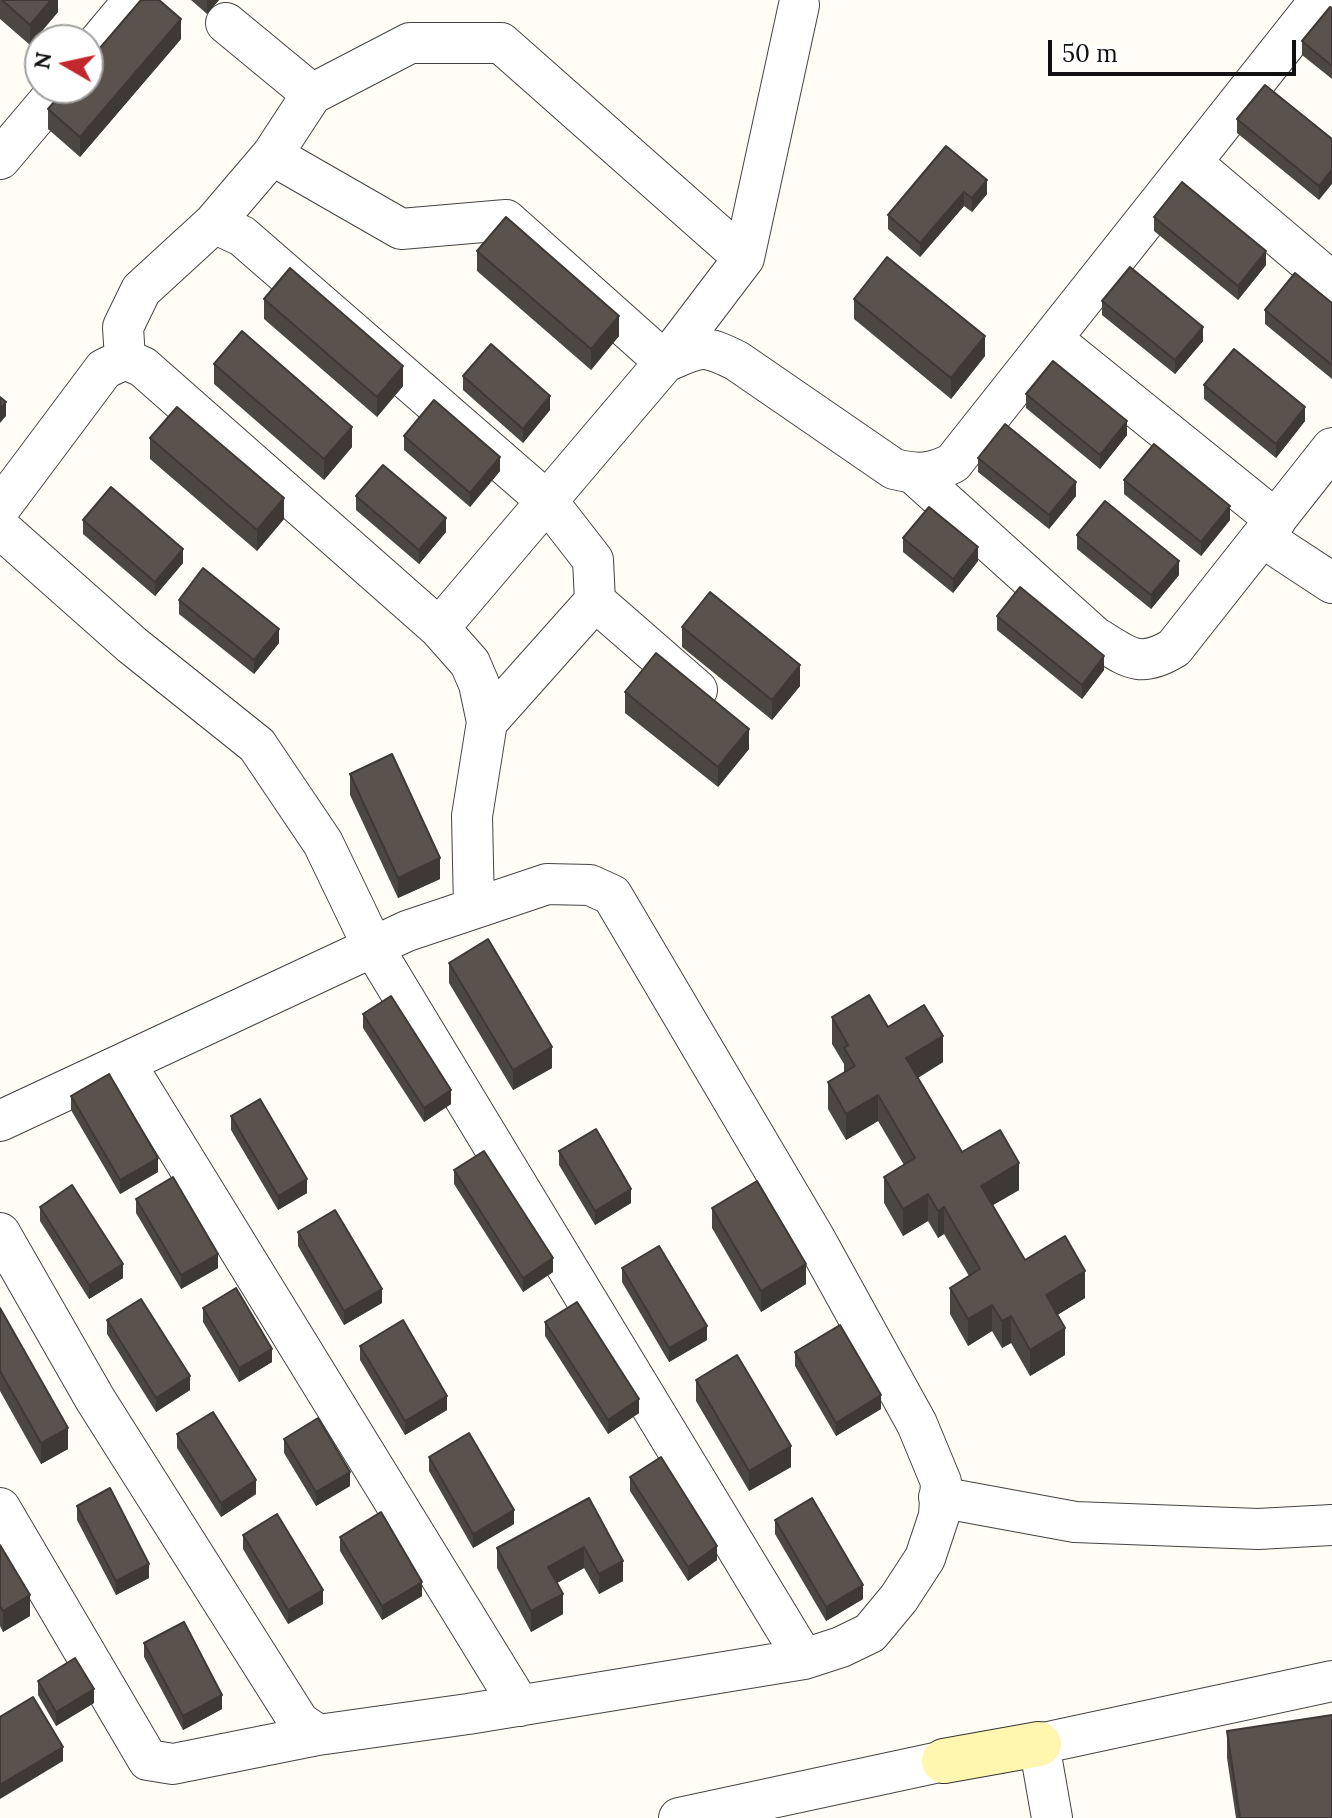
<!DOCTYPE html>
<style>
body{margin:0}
#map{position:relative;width:1332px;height:1818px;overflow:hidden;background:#fffdf5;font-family:Lora,serif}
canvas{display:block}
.north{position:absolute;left:24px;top:24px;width:80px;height:80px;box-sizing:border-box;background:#fff;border:2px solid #a0a0a0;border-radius:50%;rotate:279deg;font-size:22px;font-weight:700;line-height:32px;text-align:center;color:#111}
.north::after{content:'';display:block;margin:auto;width:28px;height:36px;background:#c4262e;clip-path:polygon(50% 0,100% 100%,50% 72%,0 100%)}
.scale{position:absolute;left:1048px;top:40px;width:248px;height:36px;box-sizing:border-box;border:4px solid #111;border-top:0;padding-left:10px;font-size:24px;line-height:28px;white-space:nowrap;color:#111;-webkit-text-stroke:6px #fff;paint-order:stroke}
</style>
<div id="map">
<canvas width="1332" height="1818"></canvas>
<div class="north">N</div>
<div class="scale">50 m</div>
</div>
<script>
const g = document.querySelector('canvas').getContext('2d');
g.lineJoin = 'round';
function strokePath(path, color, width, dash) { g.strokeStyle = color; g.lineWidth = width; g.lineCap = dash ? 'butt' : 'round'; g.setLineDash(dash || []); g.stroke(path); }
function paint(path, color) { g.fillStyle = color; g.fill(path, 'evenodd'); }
const street = new Path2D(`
 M226 23 312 94
 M88 55 134 0
 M0 159 60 88
 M1192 163 1332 282
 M214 223 272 155 401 229 506 220 665 362 744 258 501 43H410L312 94 272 155
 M744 258 799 5
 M1052 339 1276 520
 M125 359 123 327 141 290 214 223 242 236 548 502 593 560 595 601 487 722
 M914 474 1095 637C1127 656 1138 670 1174 648L1332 448
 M0 508 104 369 125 359 143 367 439 628 470 663 479 684 487 722 472 816 474 908
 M0 528 132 645 257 745 323 843 373 947 804 1659
 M1262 537 1332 583
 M595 601 697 690
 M439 628 665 362C701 347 701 343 737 361L894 469C918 475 932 474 953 463L1320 0
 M125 1063 520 1706
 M0 1121 407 931 547 884 590 885 612 895 815 1239 917 1424 941 1482 939 1516 925 1558 899 1598 870 1633 841 1647 804 1659 468 1714 318 1735 299 1722 95 1399 0 1233
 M939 1497 1075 1522 1258 1529 1332 1525
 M0 1508 148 1760 173 1764 318 1735
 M679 1818 944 1761
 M1052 1818 1039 1744 1332 1681`);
const secondary = new Path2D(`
 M944 1761 1039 1744`);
strokePath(street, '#444', 42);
strokePath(secondary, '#333', 46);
strokePath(street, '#fff', 40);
strokePath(secondary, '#fff6b0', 44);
paint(new Path2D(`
 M0 0H58V12L30 45 0 19Z
 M191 0H219L207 14Z
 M1332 8V79L1302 55V41Z
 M181 39 80 157 48 129V109Z
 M1237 119 1332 139 1319 200 1237 133Z
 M946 146 987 194 972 212 964 206 920 257 888 229V215Z
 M1154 217 1266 265 1238 300 1154 231Z
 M477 251 619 336 591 370 477 271Z
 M264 299 403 386 377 417 264 319Z
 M854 299 985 356 951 399 854 319Z
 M1102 301 1203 341 1175 374 1102 315Z
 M1332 303V379L1265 324V310Z
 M214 364 352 447 324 480 214 384Z
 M463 376 550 410 523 443 463 390Z
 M1204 385 1305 421 1276 458 1204 399Z
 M1026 394 1127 435 1100 469 1026 408Z
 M404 436 500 471 470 507 404 450Z
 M150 438 284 519 257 551 150 459Z
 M978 458 1076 496 1049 529 978 472Z
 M1124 480 1230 520 1201 556 1124 494Z
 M356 496 446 532 419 564 356 510Z
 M83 520 183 563 155 596 83 534Z
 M1077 535 1179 575 1151 609 1077 549Z
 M903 538 978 561 953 593 903 552Z
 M179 600 279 643 254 674 179 614Z
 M997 616 1104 670 1082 699 997 630Z
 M682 627 800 686 772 720 682 647Z
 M625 692 749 749 718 787 625 713Z
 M350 774 440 879 398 898 350 795Z
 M449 963 552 1068 513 1090 449 983Z
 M363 1014 451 1104 424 1122 363 1028Z
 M832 1017 888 1027 943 1062 918 1078 962 1152 1019 1190 993 1205 1025 1260 1085 1298 1057 1315 1065 1355 1030 1376 1011 1343 1002 1348 992 1331 968 1346 950 1314V1288L969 1276 944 1234 938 1238 928 1221 903 1236 884 1203V1177L904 1165 878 1121 846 1140 828 1109V1082L844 1073V1064L832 1044Z
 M71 1096 158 1172 120 1194 71 1110Z
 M231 1116 307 1193 278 1210 231 1130Z
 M559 1151 631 1203 595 1225 559 1165Z
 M454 1170 553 1272 523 1292 454 1184Z
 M136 1199 218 1268 181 1289 136 1213Z
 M40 1207 123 1278 89 1299 40 1221Z
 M712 1208 806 1284 761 1312 712 1228Z
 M298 1232 382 1303 344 1325 298 1246Z
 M622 1268 707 1340 669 1362 622 1282Z
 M0 1308 68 1449 41 1464 0 1391Z
 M203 1308 272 1362 239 1382 203 1322Z
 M107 1320 190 1390 156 1412 107 1334Z
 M545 1322 639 1413 608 1434 545 1336Z
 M360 1346 447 1410 405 1435 360 1360Z
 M795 1352 881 1409 836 1436 795 1366Z
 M696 1380 791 1467 749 1491 696 1401Z
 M177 1434 256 1494 221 1517 177 1448Z
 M284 1439 350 1486 316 1506 284 1453Z
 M429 1457 514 1524 473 1548 429 1471Z
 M630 1477 717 1560 688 1581 630 1491Z
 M589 1498 623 1581 599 1594 584 1568 557 1583 563 1614 531 1632 497 1568V1548Z
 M77 1506 149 1578 116 1595 77 1520Z
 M775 1520 863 1599 826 1621 775 1534Z
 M243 1535 323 1604 288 1624 243 1549Z
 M340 1537 422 1596 382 1620 340 1551Z
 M0 1545 30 1616 3 1632 0 1626Z
 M144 1643 222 1709 183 1730 144 1657Z
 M38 1681 94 1703 56 1726 38 1695Z
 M1227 1731 1332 1818H1236L1227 1758Z`), '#4d4742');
paint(new Path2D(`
 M51 0H58V12L30 45V25Z
 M207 0H219L207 14Z
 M181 19V39L80 157V137Z
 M1332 170V184L1319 200V186Z
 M987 180V194L972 212V198Z
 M964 192V206L920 257V243Z
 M1266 251V265L1238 300V286Z
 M619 316V336L591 370V349Z
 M1203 327V341L1175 374V360Z
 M985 336V356L951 399V378Z
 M403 366V386L377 417V397Z
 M550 396V410L523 443V429Z
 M6 402V416L0 423V409Z
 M1305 407V421L1276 458V444Z
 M1127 421V435L1100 469V455Z
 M352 427V447L324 480V459Z
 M500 457V471L470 507V493Z
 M1076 482V496L1049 529V515Z
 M284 498V519L257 551V530Z
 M1230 506V520L1201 556V542Z
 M446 518V532L419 564V550Z
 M978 547V561L953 593V579Z
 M183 549V563L155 596V582Z
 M1179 561V575L1151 609V595Z
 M279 629V643L254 674V660Z
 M1104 656V670L1082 699V685Z
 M800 665V686L772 720V700Z
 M749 729V749L718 787V767Z
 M440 858V879L398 898V878Z
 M943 1036V1062L906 1085V1058Z
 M552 1047V1068L513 1090V1070Z
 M451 1090V1104L424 1122V1108Z
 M878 1095V1121L846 1140V1114Z
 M158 1158V1172L120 1194V1180Z
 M1019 1163V1190L981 1212V1186Z
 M307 1179V1193L278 1210V1196Z
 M631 1189V1203L595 1225V1211Z
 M928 1194V1221L903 1236V1209Z
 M944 1207V1234L938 1238V1211Z
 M218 1254V1268L181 1289V1275Z
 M553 1258V1272L523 1292V1278Z
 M123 1264V1278L89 1299V1285Z
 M806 1264V1284L761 1312V1291Z
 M1085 1271V1298L1046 1322V1295Z
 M382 1289V1303L344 1325V1311Z
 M992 1305V1331L968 1346V1319Z
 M1011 1316V1343L1002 1348V1321Z
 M707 1326V1340L669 1362V1348Z
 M1065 1328V1355L1030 1376V1350Z
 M272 1349V1362L239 1382V1368Z
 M190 1376V1390L156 1412V1398Z
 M881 1395V1409L836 1436V1423Z
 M447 1396V1410L405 1435V1421Z
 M639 1399V1413L608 1434V1420Z
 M68 1428V1449L41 1464V1443Z
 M791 1446V1467L749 1491V1471Z
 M350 1472V1486L316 1506V1492Z
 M256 1480V1494L221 1517V1503Z
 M514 1510V1524L473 1548V1534Z
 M717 1546V1560L688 1581V1567Z
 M584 1547V1568L548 1588V1567Z
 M623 1561V1581L599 1594V1574Z
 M149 1564V1578L116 1595V1581Z
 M422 1582V1596L382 1620V1606Z
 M863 1585V1599L826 1621V1607Z
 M323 1590V1604L288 1624V1610Z
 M563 1594V1614L531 1632V1611Z
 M30 1595V1616L3 1632V1611Z
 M94 1689V1703L56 1726V1712Z
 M222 1695V1709L183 1730V1716Z
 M63 1747V1761L0 1799V1785Z`), '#3f3936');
const building = new Path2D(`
 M2 0H51L30 25Z
 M141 0H159L181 19 80 137 48 109 66 88H88V62Z
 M1330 7 1332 8V66L1302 41Z
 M1265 85 1332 139V170L1319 186 1237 119Z
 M946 146 987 180 972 198 964 192 920 243 888 215Z
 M1182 182 1266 251 1238 286 1154 217Z
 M506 217 619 316 591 349 477 251Z
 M887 257 985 336 951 378 854 299Z
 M1130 267 1203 327 1175 360 1102 301Z
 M290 268 403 366 377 397 264 299Z
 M1295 273 1332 303V365L1265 310Z
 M242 331 352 427 324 459 214 364Z
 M491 344 550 396 523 429 463 376Z
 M1234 349 1305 407 1276 444 1204 385Z
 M1053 361 1127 421 1100 455 1026 394Z
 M0 397 6 402 0 409Z
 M434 400 500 457 470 493 404 436Z
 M177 407 284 498 257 530 150 438Z
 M1005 424 1076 482 1049 515 978 458Z
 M1154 444 1230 506 1201 542 1124 480Z
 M383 465 446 518 419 550 356 496Z
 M111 487 183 549 155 582 83 520Z
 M1105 501 1179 561 1151 595 1077 535Z
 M929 507 978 547 953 579 903 538Z
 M203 568 279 629 254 660 179 600Z
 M1020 587 1104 656 1082 685 997 616Z
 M710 592 800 665 772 700 682 627Z
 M656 653 749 729 718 767 625 692Z
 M392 754 440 858 398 878 350 774Z
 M488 939 552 1047 513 1070 449 963Z
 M869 995 888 1027 924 1005 943 1036 906 1058 962 1152 1000 1130 1019 1163 981 1186 1025 1260 1065 1236 1085 1271 1046 1295 1065 1328 1030 1350 1011 1316 1002 1321 992 1305 968 1319 950 1288 980 1269 944 1207 938 1211 928 1194 903 1209 884 1177 915 1158 878 1095 846 1114 828 1082 855 1066 844 1048 848 1045 832 1017Z
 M391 996 451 1090 424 1108 363 1014Z
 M109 1074 158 1158 120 1180 71 1096Z
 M260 1099 307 1179 278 1196 231 1116Z
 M596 1129 631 1189 595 1211 559 1151Z
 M484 1151 553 1258 523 1278 454 1170Z
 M173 1177 218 1254 181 1275 136 1199Z
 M757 1181 806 1264 761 1291 712 1208Z
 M72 1185 123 1264 89 1285 40 1207Z
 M335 1210 382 1289 344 1311 298 1232Z
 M659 1246 707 1326 669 1348 622 1268Z
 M236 1288 272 1349 239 1368 203 1308Z
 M141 1299 190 1376 156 1398 107 1320Z
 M577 1302 639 1399 608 1420 545 1322Z
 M0 1308 68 1428 41 1443 0 1371Z
 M403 1320 447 1396 405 1421 360 1346Z
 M840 1325 881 1395 836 1423 795 1352Z
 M737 1355 791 1446 749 1471 696 1380Z
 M213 1412 256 1480 221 1503 177 1434Z
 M318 1418 350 1472 316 1492 284 1439Z
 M469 1433 514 1510 473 1534 429 1457Z
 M661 1457 717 1546 688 1567 630 1477Z
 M110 1488 149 1564 116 1581 77 1506Z
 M589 1498 623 1561 599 1574 584 1547 548 1567 563 1594 531 1611 497 1548Z
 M812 1498 863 1585 826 1607 775 1520Z
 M381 1512 422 1582 382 1606 340 1537Z
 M277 1514 323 1590 288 1610 243 1535Z
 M0 1545 30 1595 3 1611 0 1606Z
 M184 1622 222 1695 183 1716 144 1643Z
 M75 1658 94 1689 56 1712 38 1681Z
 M33 1697 63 1747 0 1785V1717Z
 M1332 1715V1818H1240L1227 1731Z`);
paint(building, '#5a524d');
strokePath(building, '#3f3936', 2);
</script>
